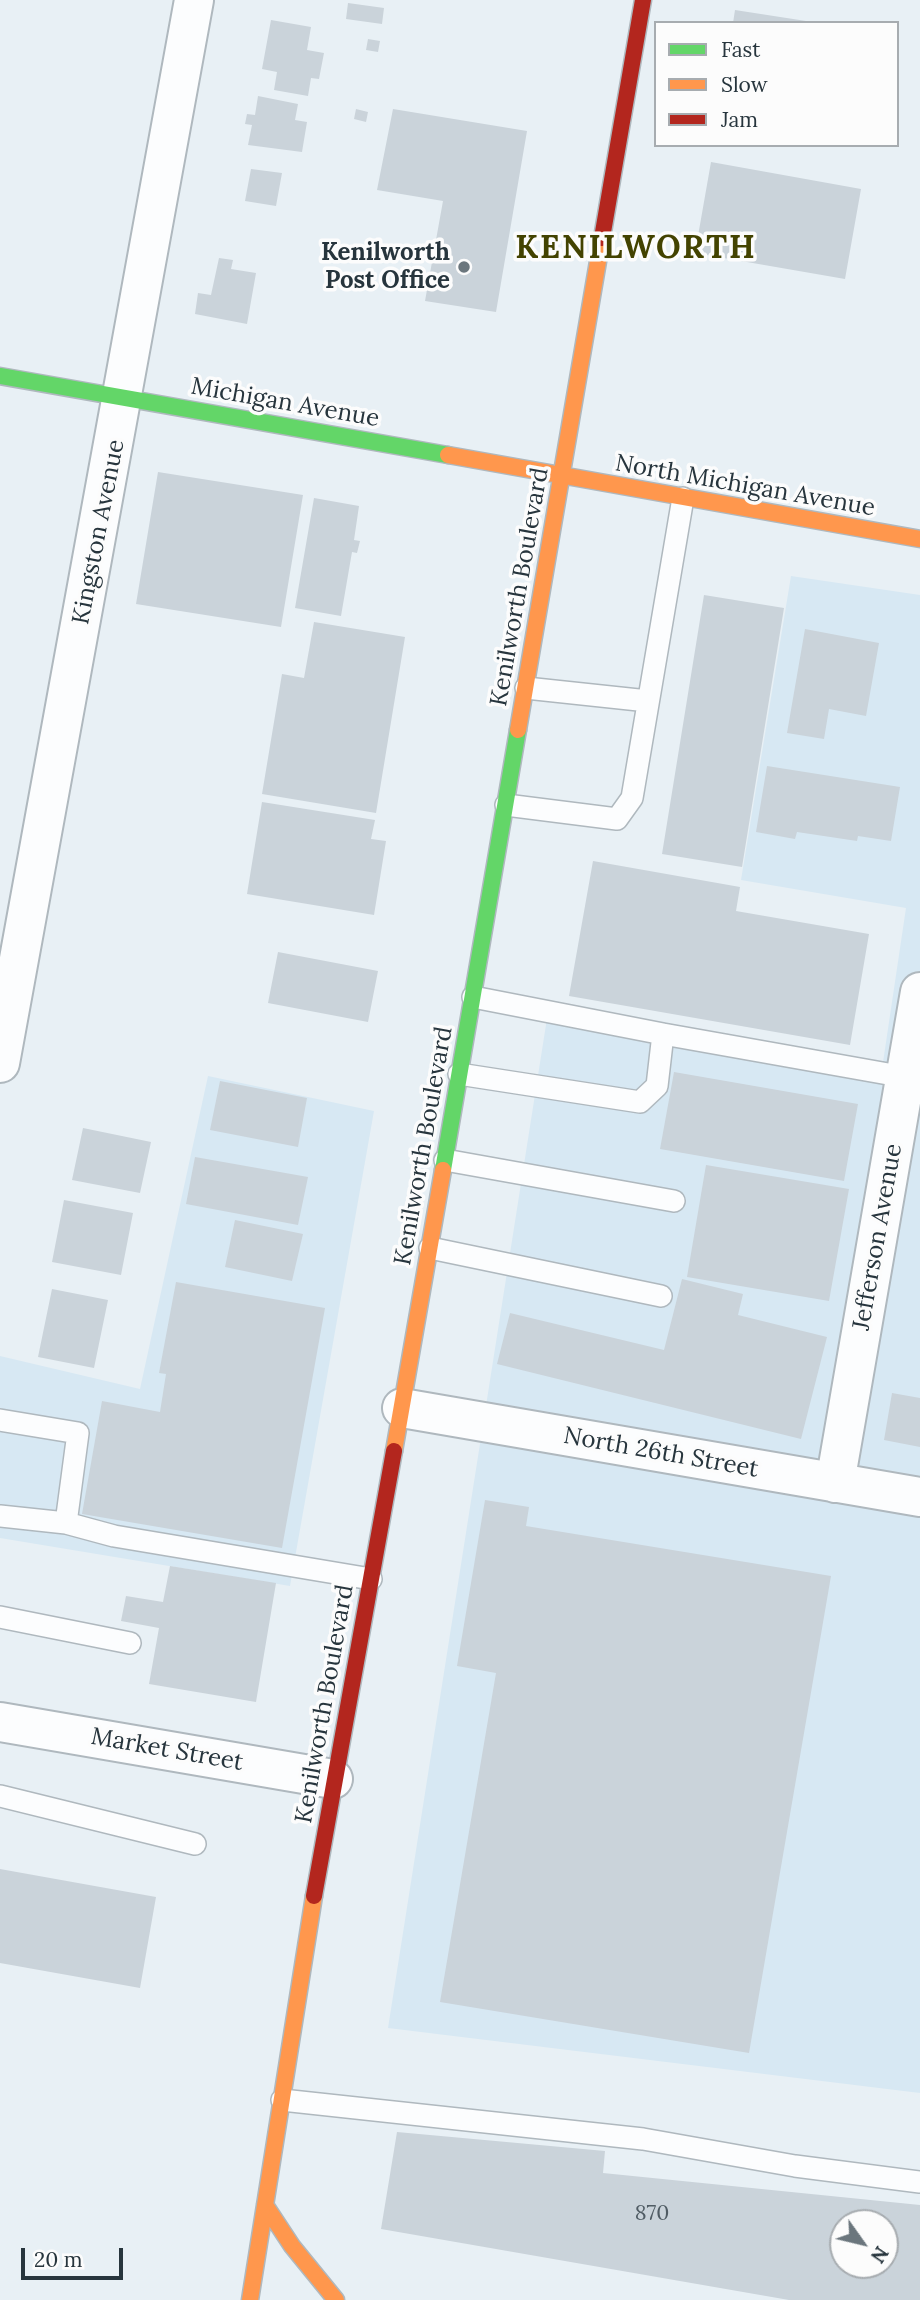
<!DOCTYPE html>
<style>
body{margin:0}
#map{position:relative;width:920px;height:2300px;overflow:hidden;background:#e8f0f5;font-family:Lora,serif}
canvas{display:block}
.legend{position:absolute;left:654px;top:21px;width:245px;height:126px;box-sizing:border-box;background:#fcfcfc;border:2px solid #a7acb0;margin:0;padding:9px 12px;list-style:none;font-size:21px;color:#27353d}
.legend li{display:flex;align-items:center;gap:14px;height:35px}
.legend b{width:35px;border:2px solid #a7acb0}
.north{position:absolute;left:829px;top:2209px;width:70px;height:70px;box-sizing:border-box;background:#fcfcfc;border:2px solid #a7acb0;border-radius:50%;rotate:124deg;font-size:19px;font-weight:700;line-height:28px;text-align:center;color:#27353d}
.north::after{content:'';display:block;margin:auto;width:24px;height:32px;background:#6b767d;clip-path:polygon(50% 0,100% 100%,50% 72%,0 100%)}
.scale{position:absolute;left:21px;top:2248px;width:102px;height:32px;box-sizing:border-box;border:4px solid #27353d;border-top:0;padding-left:9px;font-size:21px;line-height:24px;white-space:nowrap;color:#27353d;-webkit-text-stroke:5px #fcfcfc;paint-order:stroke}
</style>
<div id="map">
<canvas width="920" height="2300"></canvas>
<ul class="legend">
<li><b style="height:9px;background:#63d668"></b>Fast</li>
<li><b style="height:9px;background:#ff974d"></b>Slow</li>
<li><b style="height:9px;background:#b3261e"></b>Jam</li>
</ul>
<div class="north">N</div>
<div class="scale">20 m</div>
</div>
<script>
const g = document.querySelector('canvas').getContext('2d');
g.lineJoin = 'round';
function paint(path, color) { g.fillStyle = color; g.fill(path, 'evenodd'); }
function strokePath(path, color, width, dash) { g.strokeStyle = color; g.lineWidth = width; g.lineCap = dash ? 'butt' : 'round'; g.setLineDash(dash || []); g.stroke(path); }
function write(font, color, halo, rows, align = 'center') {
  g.font = font + ' Lora,serif'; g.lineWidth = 7; g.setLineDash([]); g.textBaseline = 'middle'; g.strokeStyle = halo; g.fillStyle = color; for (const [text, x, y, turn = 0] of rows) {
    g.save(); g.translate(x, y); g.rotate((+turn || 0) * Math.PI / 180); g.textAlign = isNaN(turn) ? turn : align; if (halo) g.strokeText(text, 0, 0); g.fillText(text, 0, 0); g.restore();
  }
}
paint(new Path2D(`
 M791 576 920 595V2093L388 2028 548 1012 882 1069 906 908 741 880Z
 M208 1076 374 1111 290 1586 0 1538V1356L140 1389Z`), '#d7e8f3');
paint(new Path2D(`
 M348 3 384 8 382 24 346 19Z
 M735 10 806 21V23H733Z
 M271 20 311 27 307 50 324 53 319 79 311 78 308 96 274 90 277 72 262 69Z
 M368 39 380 41 378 52 366 50Z
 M258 96 298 104 295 120 307 122 302 152 248 145 252 125 245 124 247 114 255 115Z
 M356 109 368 112 366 122 354 119Z
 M393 109 527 131 496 312 425 301 443 201 377 190Z
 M711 162 861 189 845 279 695 253Z
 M251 169 282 173 276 206 245 201Z
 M219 258 233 260 231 269 256 273 247 324 195 314 198 293 211 295Z
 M158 472 303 495 281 627 136 604Z
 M314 498 359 506 354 540 360 541 357 553 352 552 341 616 295 608Z
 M704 595 784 608 742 867 662 854Z
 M314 622 405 637 376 813 262 794 282 674 304 678Z
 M805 629 879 643 866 716 829 709 824 739 787 733Z
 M767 766 900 787 891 841 858 836 857 841 797 832 795 839 756 832Z
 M262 802 375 820 371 839 386 841 374 915 247 894Z
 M593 861 740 887 736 911 869 934 850 1045 569 996Z
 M278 952 378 971 368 1022 268 1003Z
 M674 1072 858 1104 844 1181 660 1149Z
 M220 1081 307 1098 298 1147 210 1130Z
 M83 1128 151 1142 140 1193 72 1180Z
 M195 1157 308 1177 298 1225 186 1204Z
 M706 1165 849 1189 829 1301 687 1277Z
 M64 1200 133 1213 121 1275 52 1262Z
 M235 1220 303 1234 292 1281 225 1267Z
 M682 1279 743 1294 738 1315 827 1337 801 1439 497 1364 510 1313 664 1350Z
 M176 1282 325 1308 282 1548 82 1514 102 1401 160 1412 166 1374 159 1373Z
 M52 1289 108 1300 94 1368 38 1357Z
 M892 1393 920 1398V1447L884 1440Z
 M485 1500 529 1507 526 1526 831 1576 749 2053 440 2002 496 1673 457 1666Z
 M170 1566 276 1583 256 1702 149 1684 159 1628 121 1621 126 1596 163 1602Z
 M0 1869 156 1897 140 1988 0 1963Z
 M397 2132 605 2151 603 2173 920 2205V2300H789L381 2229ZM843 2223H885V2265H843Z`), '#cad3da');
const lane = new Path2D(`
 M526 688 648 701
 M506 805 617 819 632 798 683 498
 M663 1034 905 1077
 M459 1074 640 1102 657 1086 663 1034 473 997
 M445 1160 674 1201
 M430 1248 661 1296
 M0 1420 78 1433 66 1523
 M0 1516 66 1523 114 1536 371 1579
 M0 1617 130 1643
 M0 1796 195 1844
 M282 2100 643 2139 795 2166 920 2182`);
const street = new Path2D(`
 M0 1063 194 0
 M402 1408 920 1497
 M835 1483 920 992
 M0 1722 333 1779`);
const fast = new Path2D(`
 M0 376 448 455
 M443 1170 518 730`);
const slow = new Path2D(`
 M448 455 920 539
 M518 730 602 238
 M394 1451 443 1170
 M265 2205 292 2246 336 2300
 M250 2300 314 1896`);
const jam = new Path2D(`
 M602 238 643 0
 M314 1896 394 1451`);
strokePath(lane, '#afb8be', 24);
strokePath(street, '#afb8be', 42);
strokePath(fast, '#afb8be', 19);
strokePath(slow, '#afb8be', 19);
strokePath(jam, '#afb8be', 19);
strokePath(lane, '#fcfdfe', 21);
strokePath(street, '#fcfdfe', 38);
strokePath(fast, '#63d668', 16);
strokePath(slow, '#ff974d', 16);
strokePath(jam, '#b3261e', 16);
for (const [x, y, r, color] of [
 [464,267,7,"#6b767d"]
]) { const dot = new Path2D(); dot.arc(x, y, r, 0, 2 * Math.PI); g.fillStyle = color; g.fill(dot); strokePath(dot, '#fcfcfc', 2.5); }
write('21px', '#505c64', null, [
 ["870",652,2214]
]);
write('bold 24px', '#27353d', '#fcfcfc', [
 ["Kenilworth",450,253],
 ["Post Office",450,281]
], 'right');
write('24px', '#27353d', '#fcfcfc', [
 ["Michigan Avenue",285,403,10],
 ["North Michigan Avenue",745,486,10],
 ["Kingston Avenue",99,532,-79],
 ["Kenilworth Boulevard",520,587,-80],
 ["Kenilworth Boulevard",424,1146,-80],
 ["Jefferson Avenue",878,1237,-80],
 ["North 26th Street",661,1453,10],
 ["Kenilworth Boulevard",325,1704,-80],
 ["Market Street",167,1750,10]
]);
g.letterSpacing = '2px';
write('bold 32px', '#434301', '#fcfcfc', [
 ["KENILWORTH",636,249]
]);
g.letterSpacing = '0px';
</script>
